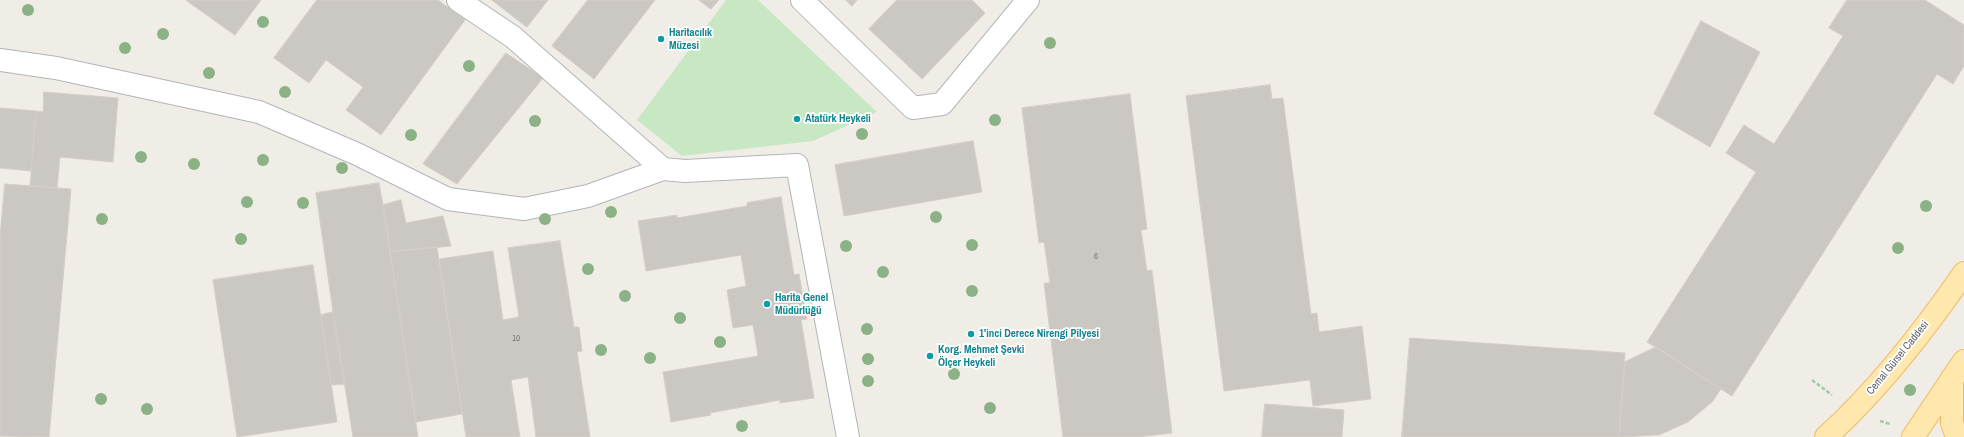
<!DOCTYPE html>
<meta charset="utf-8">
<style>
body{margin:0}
canvas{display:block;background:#f0ede7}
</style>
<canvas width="1964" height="437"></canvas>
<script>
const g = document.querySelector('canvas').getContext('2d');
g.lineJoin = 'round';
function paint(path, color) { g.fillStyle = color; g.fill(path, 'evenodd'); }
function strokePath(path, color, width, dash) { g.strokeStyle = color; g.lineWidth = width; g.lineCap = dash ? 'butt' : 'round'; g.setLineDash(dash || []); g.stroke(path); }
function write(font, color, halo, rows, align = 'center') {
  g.font = font + ' "Archivo Narrow",sans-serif'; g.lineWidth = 3.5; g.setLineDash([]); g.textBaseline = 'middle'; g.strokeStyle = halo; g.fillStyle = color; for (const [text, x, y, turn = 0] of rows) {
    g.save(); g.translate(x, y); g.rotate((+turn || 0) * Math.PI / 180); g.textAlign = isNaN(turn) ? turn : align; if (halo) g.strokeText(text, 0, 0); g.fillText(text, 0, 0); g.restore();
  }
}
paint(new Path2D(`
 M726 0H758L877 112 813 141 682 156 637 120Z`), '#c8e8c4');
const building = new Path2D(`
 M186 0H261L235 35Z
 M317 0H438L465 20 381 135 346 110 363 87 326 60 309 83 274 58Z
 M492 0H548L527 27Z
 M588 0H655L594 79 552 46Z
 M699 0H719L711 9Z
 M846 0H857L852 6Z
 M897 0H972L985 13 922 79 869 29Z
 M1847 0H1925L1964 25V66L1953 84 1937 74 1732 396 1647 342 1756 172 1726 153 1744 125 1774 144 1843 36 1829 28Z
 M1701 21 1760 52 1710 147 1654 114Z
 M506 53 543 78 457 184 423 164Z
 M1270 85 1272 99 1283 98 1311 314 1317 313 1319 332 1362 326 1371 399 1313 406 1310 380 1224 391 1186 96Z
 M44 92 118 98 113 162 60 157 57 188 30 186 36 111 43 112Z
 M1130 94 1147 229 1141 230 1147 271 1152 270 1172 433 1138 437H1063L1044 283H1050L1044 242 1039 243 1022 108Z
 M0 108 36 111 31 171 0 168Z
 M973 141 982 192 844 216 835 165Z
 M379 183 383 205 418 437H353L333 312 316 193Z
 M5 184 71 189 49 437 0 436V237Z
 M781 197 794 275 799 274 807 319 801 320 814 398 780 403V400L710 413 711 415 671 422 663 372 758 356 753 325 733 328 727 290 746 286 741 255 646 271 638 221 677 215V218L747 206V203Z
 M401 200 406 223 443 216 451 246 390 252 383 205Z
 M560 241 574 327H579L582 351 577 352 590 437H536L528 377 511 380 520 437H466L439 259 493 251 503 320 519 317 508 248Z
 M437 247 462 414 416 422 390 252Z
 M313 265 337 422 237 437 213 280Z
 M333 312 345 384 331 385 321 315Z
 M1410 338 1625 353 1619 437H1402Z
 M1656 347 1721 389 1712 402 1688 422 1659 435 1619 437 1625 362Z
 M1265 404 1344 410 1342 437H1262Z`);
paint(building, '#cbc8c3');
strokePath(building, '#d5cec5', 1);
const street = new Path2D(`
 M458 0 513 37 663 169
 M802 0 913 108 942 104 1028 0
 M0 60 56 68 259 112 357 154 448 199 524 209 588 196 663 169 685 171 797 165 848 437`);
const primary = new Path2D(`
 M1952 378V423L1957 437
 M1826 437C1879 389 1924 331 1964 273
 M1913 437 1964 361`);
strokePath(street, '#b2b5b9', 24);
strokePath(primary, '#f2b85f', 24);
strokePath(new Path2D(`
 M1812 380 1832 395
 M1880 421 1890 424`), '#9ecca5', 2.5, [4, 2]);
strokePath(street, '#fff', 22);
strokePath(primary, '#ffe8ae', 22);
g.fillStyle = '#8bb285';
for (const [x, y] of [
 [28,10],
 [263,22],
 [163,34],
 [1050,43],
 [125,48],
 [469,66],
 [209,73],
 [285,92],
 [995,120],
 [535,121],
 [862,134],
 [411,135],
 [141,157],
 [263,160],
 [194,164],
 [342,168],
 [247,202],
 [303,203],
 [1926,206],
 [611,212],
 [936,217],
 [102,219],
 [545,219],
 [241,239],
 [972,245],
 [846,246],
 [1898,248],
 [588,269],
 [883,272],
 [972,291],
 [625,296],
 [680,318],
 [867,329],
 [720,342],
 [601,350],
 [650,358],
 [868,359],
 [954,374],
 [868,381],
 [1910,390],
 [101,399],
 [990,408],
 [147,409],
 [742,426]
]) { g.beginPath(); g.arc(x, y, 6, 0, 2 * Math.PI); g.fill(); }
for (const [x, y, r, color] of [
 [661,39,4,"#0f9aa8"],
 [797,119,4,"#0f9aa8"],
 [767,304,4,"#0f9aa8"],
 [971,334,4,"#0f9aa8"],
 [930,356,4,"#0f9aa8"]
]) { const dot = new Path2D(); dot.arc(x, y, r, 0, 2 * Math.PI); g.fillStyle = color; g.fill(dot); strokePath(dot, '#fff', 1.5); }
write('9px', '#797c7e', null, [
 ["6",1096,257],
 ["10",516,339]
]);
write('bold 11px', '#0d838f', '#fff', [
 ["Haritacılık",669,33],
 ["Müzesi",669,46],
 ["Atatürk Heykeli",805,119],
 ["Harita Genel",775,298],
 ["Müdürlüğü",775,311],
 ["1'inci Derece Nirengi Pilyesi",979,334],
 ["Korg. Mehmet Şevki",938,350],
 ["Ölçer Heykeli",938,363]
], 'left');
write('11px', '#5e6367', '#fff', [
 ["Cemal Gürsel Caddesi",1898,358,-51]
]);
</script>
